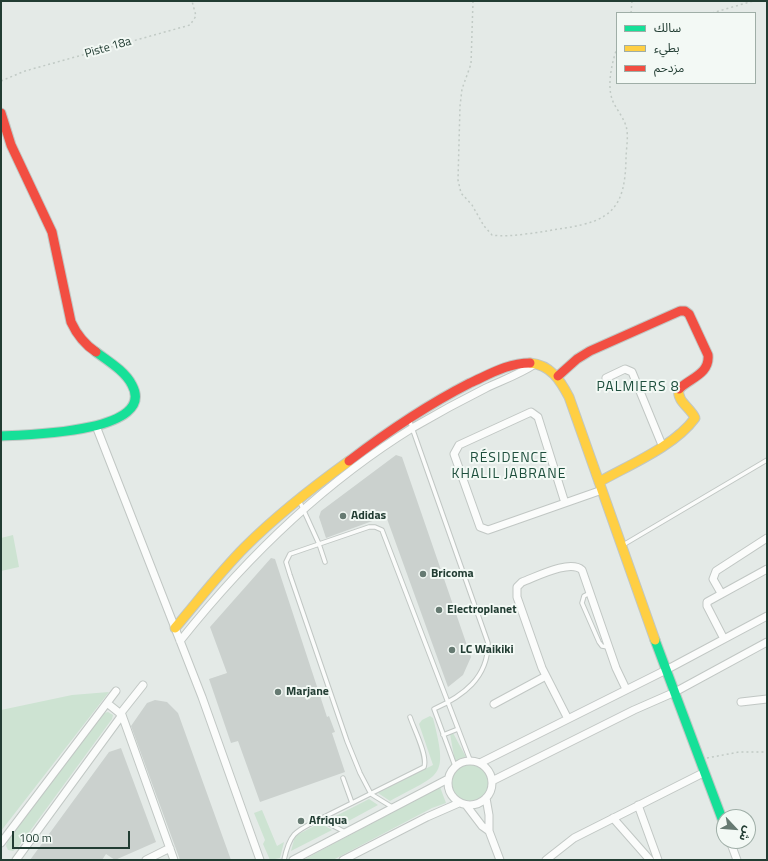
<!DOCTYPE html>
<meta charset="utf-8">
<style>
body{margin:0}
#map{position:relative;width:768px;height:861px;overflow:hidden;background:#e4eae7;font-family:"Titillium Web","Noto Sans Arabic",sans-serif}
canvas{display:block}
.frame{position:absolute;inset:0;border:2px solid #223d33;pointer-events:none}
.legend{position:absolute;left:616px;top:12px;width:140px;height:72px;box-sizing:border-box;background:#f3f9f5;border:1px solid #9faea7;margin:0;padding:5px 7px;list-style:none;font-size:12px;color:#223d33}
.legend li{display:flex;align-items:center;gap:8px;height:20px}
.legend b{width:20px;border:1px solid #9faea7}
.north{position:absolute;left:716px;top:809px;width:40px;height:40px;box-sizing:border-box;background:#f3f9f5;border:1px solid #9faea7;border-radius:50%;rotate:116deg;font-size:11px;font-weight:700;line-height:16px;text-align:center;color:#223d33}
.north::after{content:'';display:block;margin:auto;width:14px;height:18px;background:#667a72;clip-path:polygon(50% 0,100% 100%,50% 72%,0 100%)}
.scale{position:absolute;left:12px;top:831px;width:118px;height:18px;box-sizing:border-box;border:2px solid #223d33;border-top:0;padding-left:5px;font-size:12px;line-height:14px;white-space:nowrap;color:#223d33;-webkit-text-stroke:3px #f3f9f5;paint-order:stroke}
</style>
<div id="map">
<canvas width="768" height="861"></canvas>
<div class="frame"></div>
<ul class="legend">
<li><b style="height:5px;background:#16e098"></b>سالك</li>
<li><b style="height:5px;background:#ffcf43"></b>بطيء</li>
<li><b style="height:5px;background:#f24e42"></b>مزدحم</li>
</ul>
<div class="north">ش</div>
<div class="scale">100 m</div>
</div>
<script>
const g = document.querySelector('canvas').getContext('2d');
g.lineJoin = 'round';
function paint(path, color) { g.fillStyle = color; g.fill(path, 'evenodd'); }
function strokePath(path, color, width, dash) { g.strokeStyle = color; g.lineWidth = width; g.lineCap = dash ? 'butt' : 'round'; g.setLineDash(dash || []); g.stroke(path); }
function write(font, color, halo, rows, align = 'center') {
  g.font = font + ' "Titillium Web",sans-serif'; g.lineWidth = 4; g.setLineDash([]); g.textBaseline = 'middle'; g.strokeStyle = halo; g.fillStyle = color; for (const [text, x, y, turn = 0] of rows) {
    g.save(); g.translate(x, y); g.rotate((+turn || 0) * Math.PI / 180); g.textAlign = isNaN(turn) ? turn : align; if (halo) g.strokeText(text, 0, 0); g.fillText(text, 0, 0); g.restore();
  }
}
paint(new Path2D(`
 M13 535 19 567 1 571V538Z
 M109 692 1 831V710L72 695Z
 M108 712 113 715 112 719 19 846 13 851 8 850 6 846 8 838 104 713Z
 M430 716 433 718C449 780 440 773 390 801L378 793 433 765 419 724 422 720Z
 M453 733 466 757 455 762 450 734Z
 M451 782a19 19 0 1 1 38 0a19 19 0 1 1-38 0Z
 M440 787 446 803 432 808 333 860H303Z
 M369 799 378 805 343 824 332 818Z
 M262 810 277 846 284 842 280 858 270 860 263 844 265 840 254 813Z
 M320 823 332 830 291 851 295 836Z`), '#cde3d2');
paint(new Path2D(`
 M396 455 402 457 471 657 463 675 448 687 386 516 326 538 319 517 321 511Z
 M271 558 275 559 327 717 329 716 335 732 332 733 345 772 260 802 238 741 231 743 209 679 227 673 210 627Z
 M155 700 167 702 178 713 231 860H180L131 726 147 703Z
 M121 748 156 842 115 860 106 854 102 860H30L109 752Z`), '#cbd1ce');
const lane = new Path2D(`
 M409 419 488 643C488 678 463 696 434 709L455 766
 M299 500 319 544 325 562
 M623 545 767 460
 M590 593 584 596 582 603 599 642 602 646 608 647
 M443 735 458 729
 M343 778 352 803
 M392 807 371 794 360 773 347 741 290 575 286 562 290 554 369 527H375L382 530 470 760
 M320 819 424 767C428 756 414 729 410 717
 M284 860C290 832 296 831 320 819L345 832`);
const street = new Path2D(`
 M606 378 625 369 632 372 662 445
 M96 426 202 697 260 860
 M565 503 538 417 531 412 459 445 454 454 480 527 488 530 602 490
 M721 593 713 579 716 571 767 538
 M724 639 707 606V602L767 569
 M180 641C246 558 323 483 414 427 438 413 462 400 486 388 503 380 520 374 535 364
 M741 702 767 699
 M107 703 122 715 174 860
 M494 704 546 676
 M120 714 143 685
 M568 719 542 668 517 597V587L522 582C536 577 570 559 582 570L616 668 626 689
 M448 783a22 22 0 1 1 44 0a22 22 0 1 1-44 0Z
 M480 763 666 670 767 616
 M492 781 634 710 675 692 767 642
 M486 798 489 815V831
 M466 805 482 826 489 831 500 860
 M638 805 658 860
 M613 818 650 860
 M730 841 737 860
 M1 843 116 691
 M16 860 122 715
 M146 860 170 848
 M293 860 448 779
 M343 860 427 817 459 803
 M546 860 574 838 705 772`);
const fast = new Path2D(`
 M1 436C24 435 158 433 132 385 125 371 108 361 96 352
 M655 640 724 824`);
const slow = new Path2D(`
 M530 363C551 365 560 380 569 397L655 640
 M599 482C629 465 675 446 695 418 691 408 676 401 679 389
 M175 628C198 601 220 572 245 547 277 515 313 487 349 461`);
const jam = new Path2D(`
 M1 113 11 145 52 232 71 322C77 335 84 344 96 352
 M558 376 577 359 590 351 680 311H685L689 314 708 355C710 374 690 378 679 389
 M349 461C387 432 427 405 470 383 490 374 508 363 530 363`);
strokePath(lane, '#c1c7c4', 5.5);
strokePath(street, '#c1c7c4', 9);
strokePath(fast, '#c0c7c4', 11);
strokePath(slow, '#c0c7c4', 11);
strokePath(jam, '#c0c7c4', 11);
strokePath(new Path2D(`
 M473 1 471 64 462 89 460 106 458 180 461 193 472 205 484 226 492 235C511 238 545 231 565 228 612 221 625 207 626 159 626 149 629 136 626 126 623 116 615 108 612 99 607 84 612 62 617 48
 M631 13 632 1
 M712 13 753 1
 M1 81 25 71 190 25 196 16 192 1
 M707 758 739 752H767`), '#c1cac5', 1.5, [2, 3]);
strokePath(lane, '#fbfcfb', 3.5);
strokePath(street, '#fbfcfb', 7);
strokePath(fast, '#16e098', 9);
strokePath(slow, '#ffcf43', 9);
strokePath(jam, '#f24e42', 9);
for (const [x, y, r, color] of [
 [343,516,4,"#667a72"],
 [423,574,4,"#667a72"],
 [439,610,4,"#667a72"],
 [452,650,4,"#667a72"],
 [278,692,4,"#667a72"],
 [301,821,4,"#667a72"]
]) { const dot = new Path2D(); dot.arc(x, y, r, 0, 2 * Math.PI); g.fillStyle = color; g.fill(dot); strokePath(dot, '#f3f9f5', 1.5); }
write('12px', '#223d33', '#f3f9f5', [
 ["Piste 18a",108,48,-16]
]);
write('bold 12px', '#223d33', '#f3f9f5', [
 ["Adidas",351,516],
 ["Bricoma",431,574],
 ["Electroplanet",447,610],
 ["LC Waikiki",460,650],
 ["Marjane",286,692],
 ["Afriqua",309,821]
], 'left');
g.letterSpacing = '1px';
write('14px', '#1e4f3d', '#f3f9f5', [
 ["PALMIERS 8",638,388],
 ["RÉSIDENCE",509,459],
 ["KHALIL JABRANE",509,475]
]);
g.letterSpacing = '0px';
</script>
